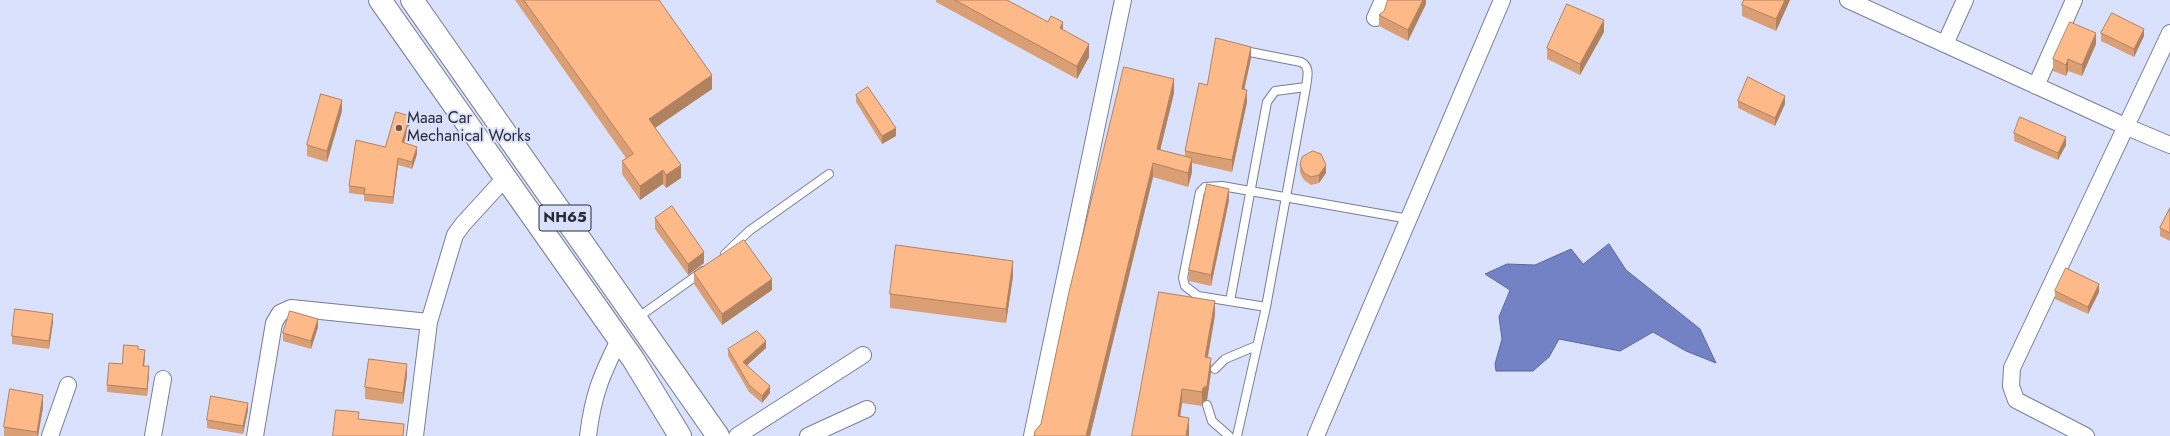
<!DOCTYPE html>
<style>
body{margin:0}
canvas{display:block;background:#dae1fc}
</style>
<canvas width="2170" height="436"></canvas>
<script>
const g = document.querySelector('canvas').getContext('2d');
g.lineJoin = 'round';
function paint(path, color) { g.fillStyle = color; g.fill(path, 'evenodd'); }
function strokePath(path, color, width, dash) { g.strokeStyle = color; g.lineWidth = width; g.lineCap = dash ? 'butt' : 'round'; g.setLineDash(dash || []); g.stroke(path); }
function write(font, color, halo, rows, align = 'center') {
  g.font = font + ' Jost,sans-serif'; g.lineWidth = 4; g.setLineDash([]); g.textBaseline = 'middle'; g.strokeStyle = halo; g.fillStyle = color; for (const [text, x, y, turn = 0] of rows) {
    g.save(); g.translate(x, y); g.rotate((+turn || 0) * Math.PI / 180); g.textAlign = isNaN(turn) ? turn : align; if (halo) g.strokeText(text, 0, 0); g.fillText(text, 0, 0); g.restore();
  }
}
const water = new Path2D(`
 M1609 244 1626 270 1700 329 1716 363 1686 351 1653 332 1620 351 1559 339 1549 357 1533 371H1496L1495 364 1502 339 1499 317 1510 290 1485 274 1507 264 1535 265 1571 249 1583 264Z`);
paint(water, '#7382c4');
strokePath(water, '#5d6899', 1);
const lane = new Path2D(`
 M725 254 749 231 829 174
 M1230 301 1267 102 1275 91 1306 87
 M1266 307 1198 296 1185 286 1183 278 1200 192 1205 187 1222 186 1409 219
 M636 319 703 271
 M1215 369 1225 359 1256 346
 M1207 405 1212 421 1229 436
 M1237 436 1266 307 1306 87C1307 78 1311 67 1301 62L1250 52`);
const street = new Path2D(`
 M1848 0 2127 127 2170 145
 M1375 18 1383 0
 M1945 44 1965 0
 M2036 86 2074 0
 M50 436 68 385
 M153 436 163 379
 M255 436 274 323 280 313 291 308 429 322
 M415 436 429 322 455 235 463 224 506 177
 M588 436C593 395 601 376 619 340
 M737 436 863 355
 M808 436 867 409
 M1032 436 1123 0
 M1316 436 1502 0
 M2086 436 2016 400 2011 386 2012 368 2170 33`);
const highway = new Path2D(`
 M380 0 633 359 680 436
 M412 0 718 436`);
strokePath(lane, '#777e96', 10);
strokePath(street, '#777e96', 18);
strokePath(highway, '#777e96', 24);
strokePath(lane, '#fff', 8);
strokePath(street, '#fff', 16);
strokePath(highway, '#fff', 22);
paint(new Path2D(`
 M515 0H659L712 89 655 128 681 178 666 188 663 184 640 200 622 174V161L626 158Z
 M936 0H1007L1063 30 1089 57 1077 79 936 2Z
 M1426 0V4L1408 41 1379 26V15Z
 M1744 0H1790L1776 31 1742 16V5Z
 M1604 32 1580 75 1547 59V48Z
 M2101 33 2144 36 2134 57 2101 41Z
 M2096 44 2082 76 2068 71 2066 76 2053 71V59Z
 M1251 58 1244 90 1247 102 1232 172 1192 163V172L1188 187 1153 177 1090 436H1034L1041 424 1174 93 1160 150 1185 156V151L1207 85Z
 M856 95 896 136 882 144 856 102Z
 M1738 101 1785 104 1775 126 1738 108Z
 M342 111 327 162 307 156V145Z
 M410 123 404 143 417 154 412 169 398 165 393 204 364 201V195L349 193V186L385 147Z
 M2014 133 2066 145 2058 160 2014 141Z
 M1300 165 1326 173 1319 183 1311 185 1304 180 1300 173Z
 M1229 200 1211 286 1189 281V270Z
 M2170 208V241L2160 236V228Z
 M655 218 704 263 688 275 655 229Z
 M694 273 772 290 722 325 694 284Z
 M1013 276 1006 323 890 308V294Z
 M2055 291 2099 292 2088 314 2055 299Z
 M1215 315 1208 358 1211 372 1207 400 1203 402 1202 406 1182 403 1180 417 1189 432V436H1132Z
 M53 322 49 349 12 344V336Z
 M318 327 311 349 283 341V333Z
 M766 348 747 365 770 393 762 403 749 392 728 356V349Z
 M138 349 145 357 144 366 149 373 147 396 107 392V385L122 364Z
 M407 375 403 404 365 399V387Z
 M43 407 38 436H4V427Z
 M248 410 243 434 207 428V420Z`), '#da9f75');
paint(new Path2D(`
 M1423 0H1426V4L1408 41V30Z
 M1785 0H1790L1776 31V19Z
 M1604 20V32L1580 75V64Z
 M1063 22V35L1060 28Z
 M2144 29V36L2134 57V49Z
 M2096 33V44L2082 76V65Z
 M1089 44V57L1077 79V66Z
 M1251 47V58L1242 100V89Z
 M2068 59V71L2066 76V65Z
 M712 75V89L649 132V119Z
 M1174 79V93L1157 163V149Z
 M1247 90V102L1232 172V160Z
 M1785 96V104L1775 126V118Z
 M342 100V111L327 162V151Z
 M410 116V123L402 149V142Z
 M896 128V136L882 144V136Z
 M2066 137V145L2058 160V153Z
 M417 147V154L412 169V162Z
 M398 158V165L393 204V197Z
 M1192 158V172L1188 187V173Z
 M1153 163V177L1090 436H1086Z
 M681 165V178L666 188V175Z
 M1326 165V173L1319 183V175Z
 M663 170V184L640 200V186Z
 M1229 189V200L1211 286V275Z
 M704 252V263L688 275V264Z
 M1013 261V276L1006 323V309Z
 M772 279V290L722 325V314Z
 M2099 284V292L2088 314V307Z
 M1215 301V315L1205 371V357Z
 M53 314V322L49 349V341Z
 M318 319V327L311 349V341Z
 M766 341V348L743 369V362Z
 M145 350V357L143 373V366Z
 M1211 358V372L1207 400 1203 402 1202 406V392Z
 M407 364V375L403 404V393Z
 M149 366V373L147 396V389Z
 M770 386V393L762 403V396Z
 M1182 389V403L1178 430V416Z
 M43 395V407L38 436H37V432Z
 M248 403V410L243 434V426Z
 M1189 418V436H1186Z`), '#b1825f');
const building = new Path2D(`
 M524 0H659L712 75 649 119 681 165 666 175 663 170 640 186 622 161 633 154Z
 M955 0H1007L1048 22 1051 16 1063 22 1060 28 1089 44 1077 66Z
 M1388 0H1423L1408 30 1379 15 1384 11Z
 M1744 0H1785L1776 19 1742 5Z
 M1567 4 1604 20 1580 64 1547 48Z
 M2112 13 2144 29 2134 49 2101 33Z
 M2070 22 2096 33 2082 65 2068 59 2066 65 2053 59Z
 M1216 38 1251 47 1242 89 1247 90 1232 160 1185 151 1199 83 1207 85Z
 M1124 67 1174 79 1157 149 1192 158 1188 173 1153 163 1086 436H1034L1035 431 1041 424 1069 292Z
 M1748 77 1785 96 1775 118 1738 101Z
 M868 87 896 128 882 136 856 95Z
 M321 94 342 100 327 151 307 145Z
 M396 112 410 116 402 142 417 147 412 162 398 158 393 197 364 194 365 188 349 186 356 140 385 147Z
 M2020 117 2066 137 2058 153 2014 133Z
 M1313 151 1321 154 1326 165 1319 175 1311 177 1304 173 1300 165 1302 157Z
 M1207 184 1229 189 1211 275 1189 270Z
 M672 206 704 252 688 264 655 218Z
 M2170 208V233L2160 228Z
 M744 240 772 279 722 314 694 273Z
 M896 245 1013 261 1006 309 890 294Z
 M2066 268 2099 284 2088 307 2055 291Z
 M1159 292 1215 301 1205 357 1211 358 1207 386 1203 388 1202 392 1182 389 1178 416 1189 418 1186 436H1132Z
 M15 309 53 314 49 341 12 336Z
 M290 311 318 319 311 341 283 333Z
 M757 331 766 341 743 362 770 386 762 396 749 385 728 349Z
 M124 345 138 346V349L145 350 143 366H149L147 389 107 385 109 363 122 364Z
 M369 359 407 364 403 393 365 387Z
 M10 389 43 395 37 432 4 427Z
 M211 396 248 403 243 426 207 420Z
 M336 410 359 412 358 419 404 424 403 436H333Z`);
paint(building, '#fdb988');
strokePath(building, '#b1825f', 1);
for (const [x, y, r, color] of [
 [399,128,4,"#93521c"]
]) { const dot = new Path2D(); dot.arc(x, y, r, 0, 2 * Math.PI); g.fillStyle = color; g.fill(dot); strokePath(dot, '#dae1fc', 1.5); }
for (const [x, y, w] of [
 [565,218,52]
]) { const box = new Path2D(); box.roundRect(x - w / 2, y - 13, w, 26, 3); g.fillStyle = '#dae1fc'; g.fill(box); strokePath(box, '#292b36', 1); }
write('bold 15px', '#292b36', null, [
 ["NH65",565,218]
]);
write('16px', '#292b36', '#dae1fc', [
 ["Maaa Car",407,119],
 ["Mechanical Works",407,137]
], 'left');
</script>
